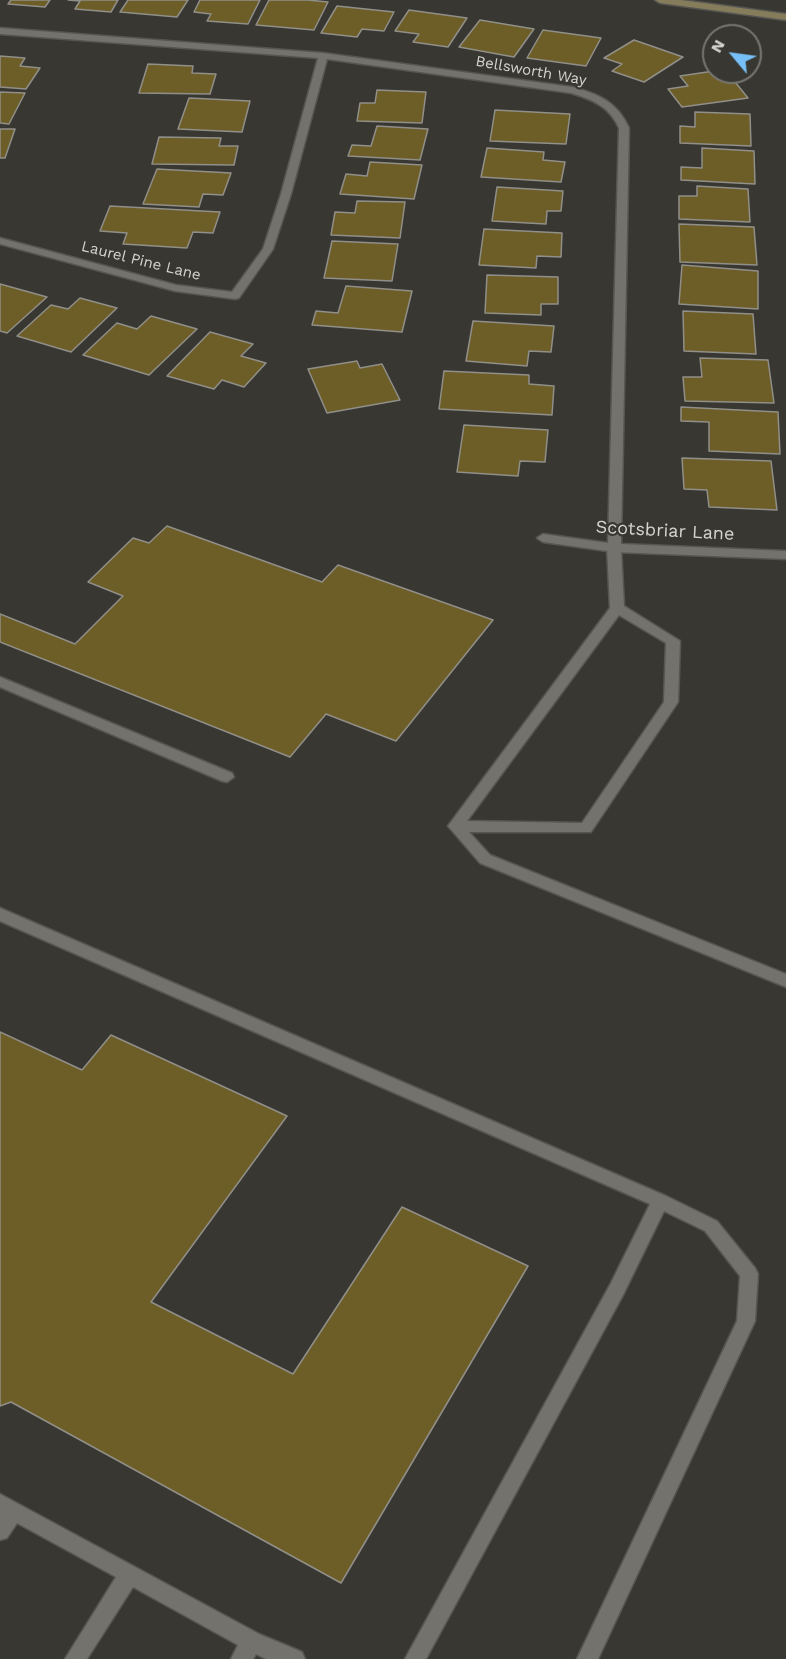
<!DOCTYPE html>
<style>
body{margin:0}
#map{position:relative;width:786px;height:1659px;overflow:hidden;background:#383732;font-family:"Work Sans",sans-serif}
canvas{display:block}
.north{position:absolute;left:702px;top:24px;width:60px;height:60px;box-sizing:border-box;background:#383732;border:2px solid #777672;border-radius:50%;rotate:299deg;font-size:16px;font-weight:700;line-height:24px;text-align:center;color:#d6d5d2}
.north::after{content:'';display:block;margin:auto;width:21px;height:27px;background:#77bff7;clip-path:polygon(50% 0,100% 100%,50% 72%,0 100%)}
</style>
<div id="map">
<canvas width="786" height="1659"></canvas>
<div class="north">N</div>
</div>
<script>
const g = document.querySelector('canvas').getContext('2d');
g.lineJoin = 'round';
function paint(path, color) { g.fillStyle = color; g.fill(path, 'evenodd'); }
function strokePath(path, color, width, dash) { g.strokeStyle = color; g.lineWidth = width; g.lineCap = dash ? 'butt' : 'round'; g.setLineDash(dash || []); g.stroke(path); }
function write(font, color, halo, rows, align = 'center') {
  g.font = font + ' "Work Sans",sans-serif'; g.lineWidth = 4.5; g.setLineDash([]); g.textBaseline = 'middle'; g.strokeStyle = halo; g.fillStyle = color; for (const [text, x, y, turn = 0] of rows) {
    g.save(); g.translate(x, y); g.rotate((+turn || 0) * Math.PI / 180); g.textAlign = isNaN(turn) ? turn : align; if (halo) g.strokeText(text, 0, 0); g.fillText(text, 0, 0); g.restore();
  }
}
const building = new Path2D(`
 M11 0H50L45 7 8 4Z
 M68 0H118L111 12 75 9 80 1Z
 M128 0H188L177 17 120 12Z
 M200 0H260L248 24 207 21 211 14 194 12Z
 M269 0H308L328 2 314 30 256 25Z
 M337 6 394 12 384 31 362 29 357 37 321 33Z
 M409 10 467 18 448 47 413 42 419 34 395 31Z
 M480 20 534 29 514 57 459 47Z
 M543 30 601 38 586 66 527 58Z
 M634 40 683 57 644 82 612 71 622 64 604 58Z
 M0 56 25 58 20 66 40 68 26 89 0 87Z
 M148 64 193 66 192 73 216 74 210 94 139 93Z
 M714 71 727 72 748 98 682 107 668 89 688 86 680 76Z
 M377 90 426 92 422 123 357 121 360 103H375Z
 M0 92 25 93 9 124 0 123Z
 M189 98 250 101 242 132 178 129Z
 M495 110 570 114 566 144 490 141Z
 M695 112 750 114 751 146 680 143V126L695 127Z
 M377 126 428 129 420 160 348 156 352 145 371 146Z
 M0 129H15L5 158H0Z
 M159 137 221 138 219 146H238L234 165 152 164Z
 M487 148 544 152 543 160 565 162 561 182 481 177Z
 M702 148 754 151 755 184 681 180V167L702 168Z
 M370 162 422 165 414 199 340 194 346 174 367 176Z
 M157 169 231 173 223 195 203 194 199 207 143 204Z
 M697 186 748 189 750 222 679 219V196H697Z
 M497 187 563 191 561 211H547L546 224 492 221Z
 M357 201 405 202 400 238 331 235 335 212 355 213Z
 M110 206 220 212 213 233 193 232 187 248 123 244 127 233 100 231Z
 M679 224 754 227 757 265 680 262Z
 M484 229 562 233 561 257 537 256 536 268 479 265Z
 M332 241 398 244 392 281 324 278Z
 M682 265 758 271V309L679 304Z
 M487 275 558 277V304H541V315L485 313Z
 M0 284 47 297 7 333 0 331Z
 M346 286 412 291 402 332 312 325 316 311 338 313Z
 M80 298 117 308 71 352 17 336 51 305 68 309Z
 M683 311 753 314 756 354 684 351Z
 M151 316 197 329 149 375 83 355 117 323 137 329Z
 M473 321 554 326 551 352 529 351 527 366 466 361Z
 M210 332 253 344 241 356 266 363 244 387 222 380 214 389 167 376Z
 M700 358 768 360 774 403 685 401 683 377H702Z
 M357 361 360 368 382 364 400 400 327 413 308 369Z
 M444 371 529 375V384L554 386 552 415 439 409Z
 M681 407 778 412 780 454 709 451V422L681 421Z
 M464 425 548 430 545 462 520 461 518 476 457 472Z
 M682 458 771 461 777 510 709 507 707 490 684 489Z
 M167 526 322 582 338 565 493 620 396 741 326 714 290 757 0 642V614L75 644 123 596 88 582 133 538 149 543Z
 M0 1032 82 1070 111 1035 287 1116 151 1302 293 1374 402 1207 528 1266 341 1583 11 1402 0 1406Z`);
paint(building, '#6d5d27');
strokePath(building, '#918f89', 1.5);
const lane = new Path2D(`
 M614 544 621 548 624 606 680 641 678 702 591 832H469L490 855 786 974V987L480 863 448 826 610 608 607 548ZM619 615 666 643 664 702 582 823 467 821Z
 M0 677 232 773 234 777 227 782 222 781 0 687Z
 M0 908 666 1196 717 1221 755 1268 758 1274 755 1321 598 1659H577L737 1321 740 1276 705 1231 664 1211 623 1295 426 1659H405L611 1283 650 1204 0 921Z
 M0 1494 259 1634 302 1652 305 1659H266L256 1654 253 1659H231L238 1645 133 1587 87 1659H65L116 1577 17 1523 7 1538 0 1540Z`);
const street = new Path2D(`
 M0 28 323 53 572 87C599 94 617 102 629 128L621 544 786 551V559L614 552 543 542 537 538 543 534 608 543 619 128C609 106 593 100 571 93L327 59 291 194 273 249 239 298 235 299 175 291 0 244V238L176 285 232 292 263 249 281 194 318 58 0 34Z`);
const secondary = new Path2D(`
 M655 0H681L786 14V20L660 3Z`);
strokePath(lane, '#565551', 3);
strokePath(street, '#565551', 3);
strokePath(secondary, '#565551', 3);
paint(lane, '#74726d');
paint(street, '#74726d');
paint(secondary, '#857c5c');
write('15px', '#d6d5d2', '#383732', [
 ["Bellsworth Way",531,71,10],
 ["Laurel Pine Lane",141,261,14]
]);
write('18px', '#d6d5d2', '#383732', [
 ["Scotsbriar Lane",665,531,3]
]);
</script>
